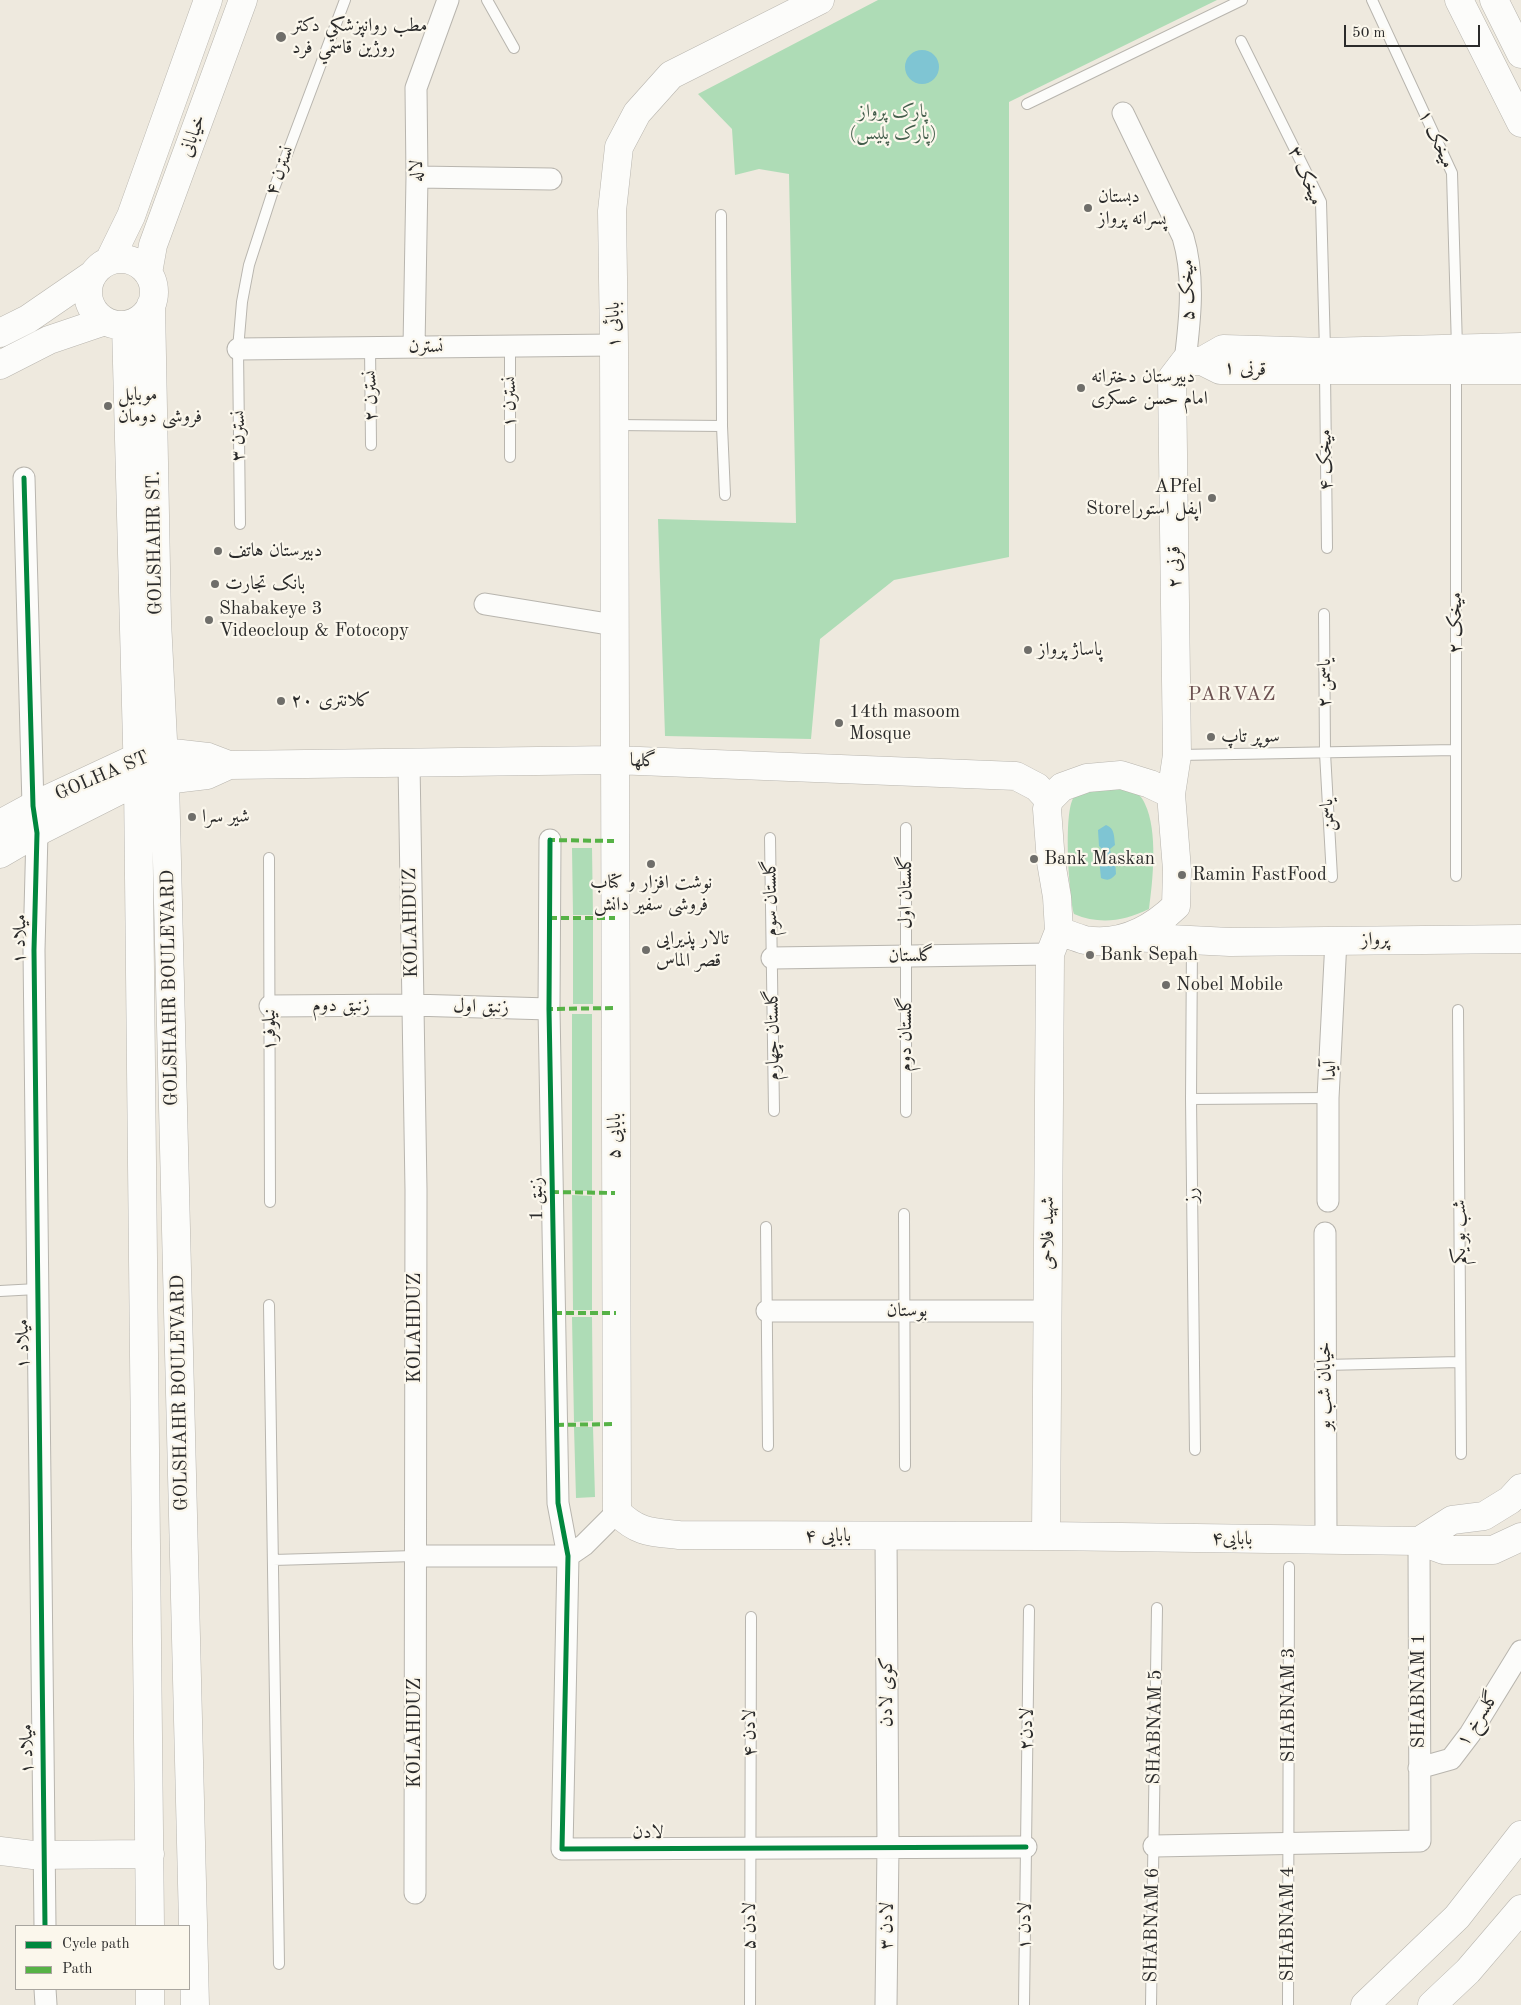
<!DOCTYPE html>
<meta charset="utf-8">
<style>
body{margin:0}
#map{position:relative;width:1521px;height:2005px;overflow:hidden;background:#eee9de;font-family:"Old Standard TT",serif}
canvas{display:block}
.legend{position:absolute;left:15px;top:1925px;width:175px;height:65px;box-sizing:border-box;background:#fbf7ec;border:1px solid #a8a59f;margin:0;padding:6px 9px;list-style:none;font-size:15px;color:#2b2b2b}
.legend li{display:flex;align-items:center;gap:10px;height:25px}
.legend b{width:25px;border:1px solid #a8a59f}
.scale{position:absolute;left:1344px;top:25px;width:136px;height:22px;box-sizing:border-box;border:2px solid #2b2b2b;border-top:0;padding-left:6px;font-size:15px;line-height:18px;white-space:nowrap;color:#2b2b2b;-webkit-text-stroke:4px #fbf7ec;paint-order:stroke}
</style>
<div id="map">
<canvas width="1521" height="2005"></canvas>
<ul class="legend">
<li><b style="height:6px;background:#00873e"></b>Cycle path</li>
<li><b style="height:6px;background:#56b246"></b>Path</li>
</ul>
<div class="scale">50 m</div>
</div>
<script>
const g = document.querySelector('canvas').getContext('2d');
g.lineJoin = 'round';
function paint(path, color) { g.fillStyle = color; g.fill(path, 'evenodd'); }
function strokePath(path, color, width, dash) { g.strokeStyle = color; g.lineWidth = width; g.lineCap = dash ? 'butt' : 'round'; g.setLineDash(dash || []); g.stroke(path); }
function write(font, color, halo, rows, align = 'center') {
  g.font = font + ' "Old Standard TT",Amiri,serif'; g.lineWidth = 4.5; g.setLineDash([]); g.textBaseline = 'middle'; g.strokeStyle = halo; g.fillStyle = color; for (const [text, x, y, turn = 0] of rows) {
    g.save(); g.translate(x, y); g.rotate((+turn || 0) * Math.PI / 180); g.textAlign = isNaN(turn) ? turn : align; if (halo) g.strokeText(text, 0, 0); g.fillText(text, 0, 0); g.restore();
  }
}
paint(new Path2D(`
 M878 0H1217L1009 102V557L894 580 820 639 811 739 665 736 658 519 796 523 789 174 759 169 735 175 732 129 698 94Z
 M1130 787C1136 792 1142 796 1145 804 1158 831 1153 880 1149 909 1124 921 1100 925 1074 914 1069 896 1063 811 1074 797 1082 786 1117 788 1130 787Z
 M592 848 593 915H573L572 848Z
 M573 920H593V1004H573Z
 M572 1014H592V1191H572Z
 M572 1195 592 1196V1310H573Z
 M572 1317H592L593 1421 574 1422Z
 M574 1427H593L595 1497 576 1498Z`), '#aedcb6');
paint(new Path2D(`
 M905 67a17 17 0 1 1 34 0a17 17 0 1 1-34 0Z
 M1106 825C1115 828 1114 837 1115 845L1110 849 1111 856 1115 860 1116 874C1111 880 1108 881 1101 878L1099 859 1102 857 1101 848 1099 846 1098 830Z`), '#7fc5d3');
const lane = new Path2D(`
 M487 0 514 48
 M1372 0 1452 173 1457 348
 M1241 41 1321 202 1325 350
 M1027 104 1242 0
 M721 215 722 426 725 495
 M370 347 371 445
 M1325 372 1327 548
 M615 425 722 426
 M510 457V346
 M240 524 238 349 242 302 249 265 272 194 345 0
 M1324 614 1325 753 1332 877
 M1179 755 1455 750
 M770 838 774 1111
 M269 858 270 1202
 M1456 876V370
 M1192 941 1191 1099 1195 1450
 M1458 1010 1461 1454
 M1191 1099 1328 1098
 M906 1112V828
 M904 1214 905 1466
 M766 1227 768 1446
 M0 1291 37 1289
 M269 1305 279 1964
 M1324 1365 1460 1362
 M273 1560 415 1556
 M750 2005 751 1617
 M1024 2005 1029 1610
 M1151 2005 1157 1608
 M1288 2005 1289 1567`);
const street = new Path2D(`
 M1123 113 1183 237C1195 277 1190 320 1185 361
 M417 177 551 179
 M414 347 417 177 416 88 448 0
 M238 349 614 345
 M24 478 33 806 37 833 34 950 45 1926
 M485 604 614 625
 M409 763 416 1190 415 1893
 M550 840 549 1009 558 1503 568 1556 562 1849 1026 1847
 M772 958 1050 954
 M270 1006 412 1005 549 1009
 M1328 1201V1098L1336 940
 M1325 1233 1326 1540
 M767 1311H1048
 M886 1536 888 1847 886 2005
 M415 1556H568L584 1545 617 1512
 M1419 1768 1451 1759 1470 1734 1521 1651
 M1154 1846 1420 1841 1419 1541
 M45 1989 46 2005`);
const secondary = new Path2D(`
 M820 0 671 75 637 113 619 147 612 211 614 345 617 1512C638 1533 651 1532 679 1535L1046 1536 1419 1541 1444 1550H1493L1521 1537
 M1459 0 1521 123
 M1494 0 1521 54
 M88 292a33 33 0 1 1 66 0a33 33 0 1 1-66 0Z
 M109 261 131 216 208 0
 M148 273 153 245 243 0
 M151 305 157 621 165 780 195 2005
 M126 325 138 781 150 1926
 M0 333 28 319 92 275
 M1202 361 1223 349 1325 352 1521 347
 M0 365 49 340 105 321
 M1121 775 1150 784 1171 794 1177 870 1176 906C1152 929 1121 946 1085 940 1077 938 1068 934 1059 931L1057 897 1051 862 1047 809 1049 800 1062 787 1087 778Z
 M1171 794 1177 755 1172 378 1185 361H1202L1220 370H1521
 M0 824 33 806 136 758 164 752 208 757 229 765 614 760 1016 776 1037 787 1049 800
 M0 854 43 829 138 781 165 780 207 775 229 765
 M1130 937 1230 942 1521 939
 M1046 1536 1050 954 1059 931
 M1419 1541 1452 1520 1484 1516 1510 1500 1521 1488
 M0 1851 33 1855 150 1854
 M150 2005V1989`);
const primary = new Path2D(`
 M1365 2005 1457 1917 1521 1835
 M1432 2005 1468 1971 1521 1909`);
strokePath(lane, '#b8b5ae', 12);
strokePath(street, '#b8b5ae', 23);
strokePath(secondary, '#b8b5ae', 29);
strokePath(primary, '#b8b5ae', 29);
strokePath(lane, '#fcfcfa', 10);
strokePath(street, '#fcfcfa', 21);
strokePath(secondary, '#fcfcfa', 28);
strokePath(primary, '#fcfcfa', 28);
strokePath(new Path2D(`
 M550 843V840L614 841
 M549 918H615
 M549 1005V1009L615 1008
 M551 1192 615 1193
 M554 1313H616
 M556 1425 616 1424`), '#56b246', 4, [8, 4]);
strokePath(new Path2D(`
 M24 478 33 806 37 833 34 950 45 1926
 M550 840 549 1009 558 1503 568 1556 562 1849 1026 1847`), '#00873e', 5);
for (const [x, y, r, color] of [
 [281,37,6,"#6f6e6a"],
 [1088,208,5,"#6f6e6a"],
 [1081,388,5,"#6f6e6a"],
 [108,406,5,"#6f6e6a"],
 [1212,498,5,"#6f6e6a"],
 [218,551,5,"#6f6e6a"],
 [215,584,5,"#6f6e6a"],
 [209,620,5,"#6f6e6a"],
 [1028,650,5,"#6f6e6a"],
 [281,701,5,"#6f6e6a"],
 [839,723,5,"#6f6e6a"],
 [1211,737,5,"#6f6e6a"],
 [192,817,5,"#6f6e6a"],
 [1034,859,5,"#6f6e6a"],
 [651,864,5,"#6f6e6a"],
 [1182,875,5,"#6f6e6a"],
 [646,950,5,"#6f6e6a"],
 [1090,955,5,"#6f6e6a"],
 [1166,985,5,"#6f6e6a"]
]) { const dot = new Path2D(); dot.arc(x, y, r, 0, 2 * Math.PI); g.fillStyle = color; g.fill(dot); strokePath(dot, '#fbf7ec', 2); }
write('19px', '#2b2b2b', '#fbf7ec', [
 ["مطب روانپزشكي دكتر",292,26],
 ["روژين قاسمي فرد",292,48],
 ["دبستان",1098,197],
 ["پسرانه پرواز",1098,219],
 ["دبیرستان دخترانه",1091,377],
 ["امام حسن عسکری",1091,399],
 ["موبایل",118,395],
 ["فروشی دومان",118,417],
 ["APfel",1202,487,"right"],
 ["Store|اپفل استور",1202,509,"right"],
 ["دبیرستان هاتف",228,551],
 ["بانک تجارت",225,584],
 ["Shabakeye 3",219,609],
 ["Videocloup & Fotocopy",219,631],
 ["پاساژ پرواز",1038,650],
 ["کلانتری ۲۰",291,701],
 ["14th masoom",849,712],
 ["Mosque",849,734],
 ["سوپر تاپ",1221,737],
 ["شیر سرا",202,817],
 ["Bank Maskan",1044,859],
 ["Ramin FastFood",1192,875],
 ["نوشت افزار و کتاب",651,883,"center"],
 ["فروشی سفیر دانش",651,905,"center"],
 ["تالار پذیرایی",656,939],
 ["قصر الماس",656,961],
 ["Bank Sepah",1100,955],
 ["Nobel Mobile",1176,985]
], 'left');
write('19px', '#435d4b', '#fbf7ec', [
 ["پارک پرواز",893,112],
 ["(پارک پلیس)",893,134]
]);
write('19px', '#2b2b2b', '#fbf7ec', [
 ["خیابانی",193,136,-70],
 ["میخک ۱",1436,139,66],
 ["نسترن ۴",280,171,-70],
 ["لاله",417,171,-90],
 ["میخک ۳",1305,176,67],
 ["میخک ۵",1188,290,-91],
 ["بابائی ۱",614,325,-91],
 ["نسترن",426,347],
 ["قرنی ۱",1245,369,3],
 ["نسترن ٢",371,396,-91],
 ["نسترن ١",510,402,-90],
 ["نسترن ٣",239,436,-90],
 ["میخک ۴",1326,460,-91],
 ["GOLSHAHR ST.",155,543,-91],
 ["قرنی ۲",1175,567,-91],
 ["میخک ۲",1456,623,-90],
 ["یاسمن ۲",1325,683,-90],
 ["گلها",643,761,2],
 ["GOLHA ST",102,776,-23],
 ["یاسمن",1328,815,-93],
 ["گلستان اول",906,892,-90],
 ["گلستان سوم",771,898,-91],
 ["KOLAHDUZ",411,923,-91],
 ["میلاد ۱",20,939,-89],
 ["پرواز",1375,940,-1],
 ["گلستان",911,956,-1],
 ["GOLSHAHR BOULEVARD",170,988,-91],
 ["زنبق دوم",341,1006],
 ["زنبق اول",481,1007,1],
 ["نیلوفر۱",270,1030,-90],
 ["گلستان دوم",906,1034,-90],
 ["گلستان چهارم",773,1035,-91],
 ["آیدا",1330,1071,-87],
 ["۵ بابایی",615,1136,-90],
 ["رز",1192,1195,-91],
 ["زنبق 1",537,1199,-91],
 ["شب بو یکم",1460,1232,-90],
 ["شهید فلاحی",1048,1233,-90],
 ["بوستان",907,1311],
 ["KOLAHDUZ",415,1328,-90],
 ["میلاد ۱",23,1344,-91],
 ["خیابان شب بو",1325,1386,-90],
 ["GOLSHAHR BOULEVARD",180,1393,-91],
 ["بابایی ۴",828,1536],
 ["بابایی۴",1232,1539,1],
 ["SHABNAM 1",1419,1691,-90],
 ["کوی لادن",887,1692,-90],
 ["SHABNAM 3",1289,1705,-90],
 ["گلسرخ ۱",1478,1719,-57],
 ["SHABNAM 5",1155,1727,-89],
 ["لادن۲",1027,1729,-89],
 ["KOLAHDUZ",415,1733,-90],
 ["لادن ۴",750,1733,-90],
 ["میلاد ۱",27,1749,-91],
 ["لادن",648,1833],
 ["SHABNAM 4",1288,1924,-90],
 ["SHABNAM 6",1152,1925,-89],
 ["لادن ۵",750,1926,-90],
 ["لادن ۳",887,1926,-89],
 ["لادن ۱",1025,1926,-89]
]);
g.letterSpacing = '1px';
write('20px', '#6c5252', '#fbf7ec', [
 ["PARVAZ",1232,695]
]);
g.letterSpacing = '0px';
</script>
